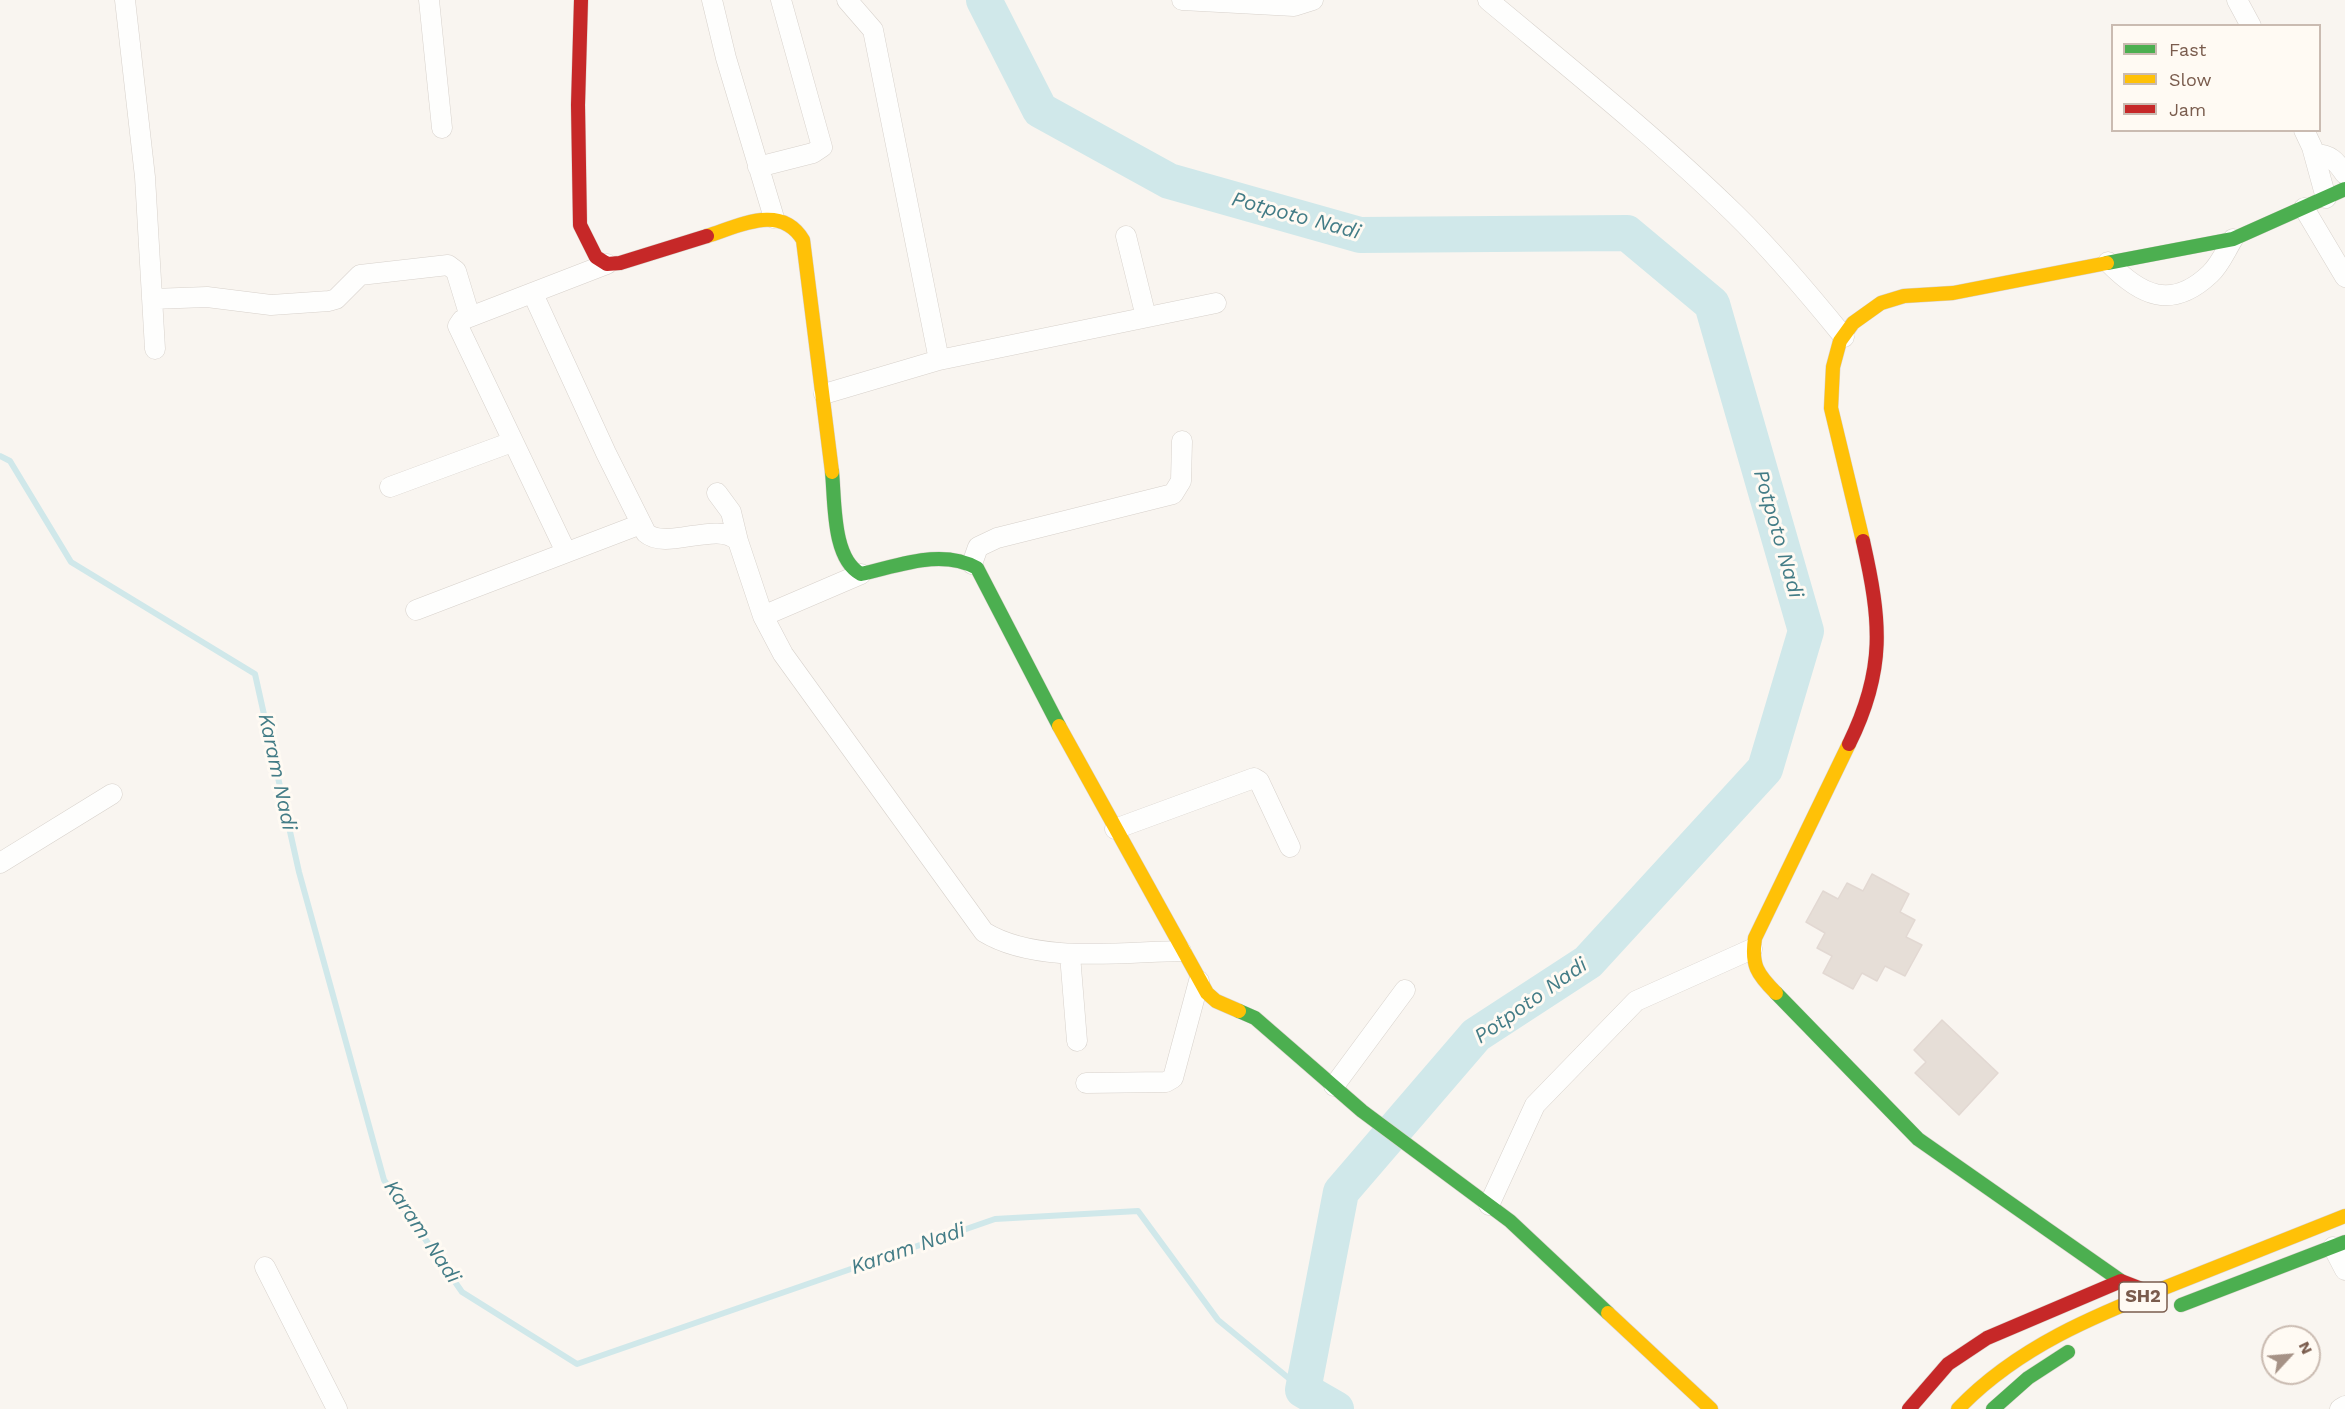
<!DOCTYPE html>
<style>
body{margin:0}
#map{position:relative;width:2345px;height:1409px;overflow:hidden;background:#f9f5f0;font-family:"Work Sans",sans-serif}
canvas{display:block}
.legend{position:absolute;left:2111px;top:24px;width:210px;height:108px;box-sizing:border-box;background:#fffaf3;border:2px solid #cabbb1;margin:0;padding:8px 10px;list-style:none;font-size:18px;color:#7a5c4d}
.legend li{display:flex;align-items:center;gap:12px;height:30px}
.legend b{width:30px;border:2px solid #cabbb1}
.north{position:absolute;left:2261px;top:1325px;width:60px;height:60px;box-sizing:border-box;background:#fffaf3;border:2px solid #cabbb1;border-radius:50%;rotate:64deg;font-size:16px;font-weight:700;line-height:24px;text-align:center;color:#7a5c4d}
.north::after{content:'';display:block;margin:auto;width:21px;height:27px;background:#a69286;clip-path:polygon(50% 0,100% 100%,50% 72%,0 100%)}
</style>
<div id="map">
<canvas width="2345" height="1409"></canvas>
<ul class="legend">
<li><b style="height:8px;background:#4caf50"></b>Fast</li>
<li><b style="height:8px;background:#ffc107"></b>Slow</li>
<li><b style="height:8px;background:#c62828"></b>Jam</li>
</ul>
<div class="north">N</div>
</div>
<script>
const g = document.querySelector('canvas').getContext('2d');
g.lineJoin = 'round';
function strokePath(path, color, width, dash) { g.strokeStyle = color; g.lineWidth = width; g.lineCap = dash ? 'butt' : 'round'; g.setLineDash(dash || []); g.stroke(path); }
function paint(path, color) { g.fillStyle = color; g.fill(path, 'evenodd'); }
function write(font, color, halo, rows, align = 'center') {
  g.font = font + ' "Work Sans",sans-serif'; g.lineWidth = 6; g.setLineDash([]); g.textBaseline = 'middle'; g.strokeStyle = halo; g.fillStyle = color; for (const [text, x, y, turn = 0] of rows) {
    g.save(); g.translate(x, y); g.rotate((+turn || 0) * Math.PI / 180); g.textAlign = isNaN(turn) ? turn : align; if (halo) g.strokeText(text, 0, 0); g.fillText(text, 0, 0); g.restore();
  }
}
strokePath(new Path2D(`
 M0 456 10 461 71 562 255 674 299 872 384 1180 462 1292 577 1364 995 1219 1138 1211 1218 1320 1303 1390`), '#d0e8ea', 6);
strokePath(new Path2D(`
 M984 0 1040 110 1169 181 1360 235 1627 233 1712 304 1806 631 1765 769 1588 962 1476 1035 1341 1192 1303 1390 1336 1409`), '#d0e8ea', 36);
const building = new Path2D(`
 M1872 874 1909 894 1900 912 1915 920 1906 937 1922 945 1905 976 1885 966 1877 981 1862 973 1853 989 1823 973 1832 956 1817 948 1825 933 1806 922 1823 891 1838 899 1847 883 1863 891Z
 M1942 1020 1998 1073 1959 1115 1915 1073 1926 1062 1914 1050Z`);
paint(building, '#e6ded7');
strokePath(building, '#e2d8d2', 1.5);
const street = new Path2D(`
 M125 0 145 177 155 349
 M429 0 442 128
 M712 0 726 58 774 218
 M847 0 873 30 939 360
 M1182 0 1294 6 1313 0
 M1488 0C1572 70 1657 138 1735 214 1774 252 1809 294 1844 337
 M2237 0 2251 26
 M2304 130 2312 147 2326 198
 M2314 154C2330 154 2336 161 2345 174
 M758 167 813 153 822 147 781 0
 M2304 208 2345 277
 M1126 236 1146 317
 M2108 262C2140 295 2171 311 2210 274 2220 265 2226 250 2233 239
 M533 294 606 453 646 533C666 551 718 520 738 541L763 616 783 654 984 932C1036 964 1122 952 1181 951
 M152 299 207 297 271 305 329 301 336 299 360 275 448 265 456 271 470 317
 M824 394 939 360 1216 303
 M390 487 512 442
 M717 493 731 512 738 541
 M566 552 458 326 462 320 607 264
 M972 564 978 547 997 538 1173 494 1181 481 1182 441
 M416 610 641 524
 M763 616 861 574
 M1115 829 1254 778 1259 781 1290 847
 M0 863 112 794
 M1070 955 1077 1041
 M1086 1083 1166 1082 1173 1078 1199 981
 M1334 1086 1405 990
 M1489 1205 1535 1105 1636 1001 1752 949
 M2333 1247 2345 1270
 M265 1267 337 1409
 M2340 1409 2345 1406`);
const fast = new Path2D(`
 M2107 263 2233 239 2345 189
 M832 472C835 501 832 559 861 574 898 566 941 548 977 568L1059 726
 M1776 993 1918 1139 2121 1281
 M1239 1011 1255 1018 1362 1111 1510 1221 1608 1313
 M2181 1305 2345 1242
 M1993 1409 2028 1378 2068 1352`);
const slow = new Path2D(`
 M707 236C739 226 781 203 803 240L832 472
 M1863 541 1831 408 1833 367 1840 341 1853 323 1881 303 1904 296 1953 293 2107 263
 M1059 726 1207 993 1216 1001 1239 1011
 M1776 993C1757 974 1751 965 1755 938L1849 744
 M1608 1313 1711 1409
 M1958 1409C2017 1347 2096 1315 2174 1284 2231 1261 2288 1239 2345 1216`);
const jam = new Path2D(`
 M581 0 578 105 580 225 596 257 607 264 620 263 707 236
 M1849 744C1886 669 1881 621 1863 541
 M1909 1409 1948 1364 1987 1338 2121 1281 2152 1293 2160 1301`);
strokePath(street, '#d7d1cb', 21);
strokePath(fast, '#d9d2cb', 15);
strokePath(slow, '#d9d2cb', 15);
strokePath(jam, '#d9d2cb', 15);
strokePath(street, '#fefefd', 20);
strokePath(fast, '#4caf50', 14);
strokePath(slow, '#ffc107', 14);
strokePath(jam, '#c62828', 14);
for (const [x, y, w] of [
 [2143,1297,48]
]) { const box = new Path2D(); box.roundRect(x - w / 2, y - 15, w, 30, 4.5); g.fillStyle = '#fffaf3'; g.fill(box); strokePath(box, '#7a5c4d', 1.5); }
write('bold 18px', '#7a5c4d', null, [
 ["SH2",2143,1297]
]);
write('italic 21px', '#437c86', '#fffaf3', [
 ["Potpoto Nadi",1296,216,15],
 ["Potpoto Nadi",1778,534,74],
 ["Karam Nadi",277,772,78],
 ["Potpoto Nadi",1531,1001,-35],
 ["Karam Nadi",422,1232,56],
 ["Karam Nadi",908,1249,-19]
]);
</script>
